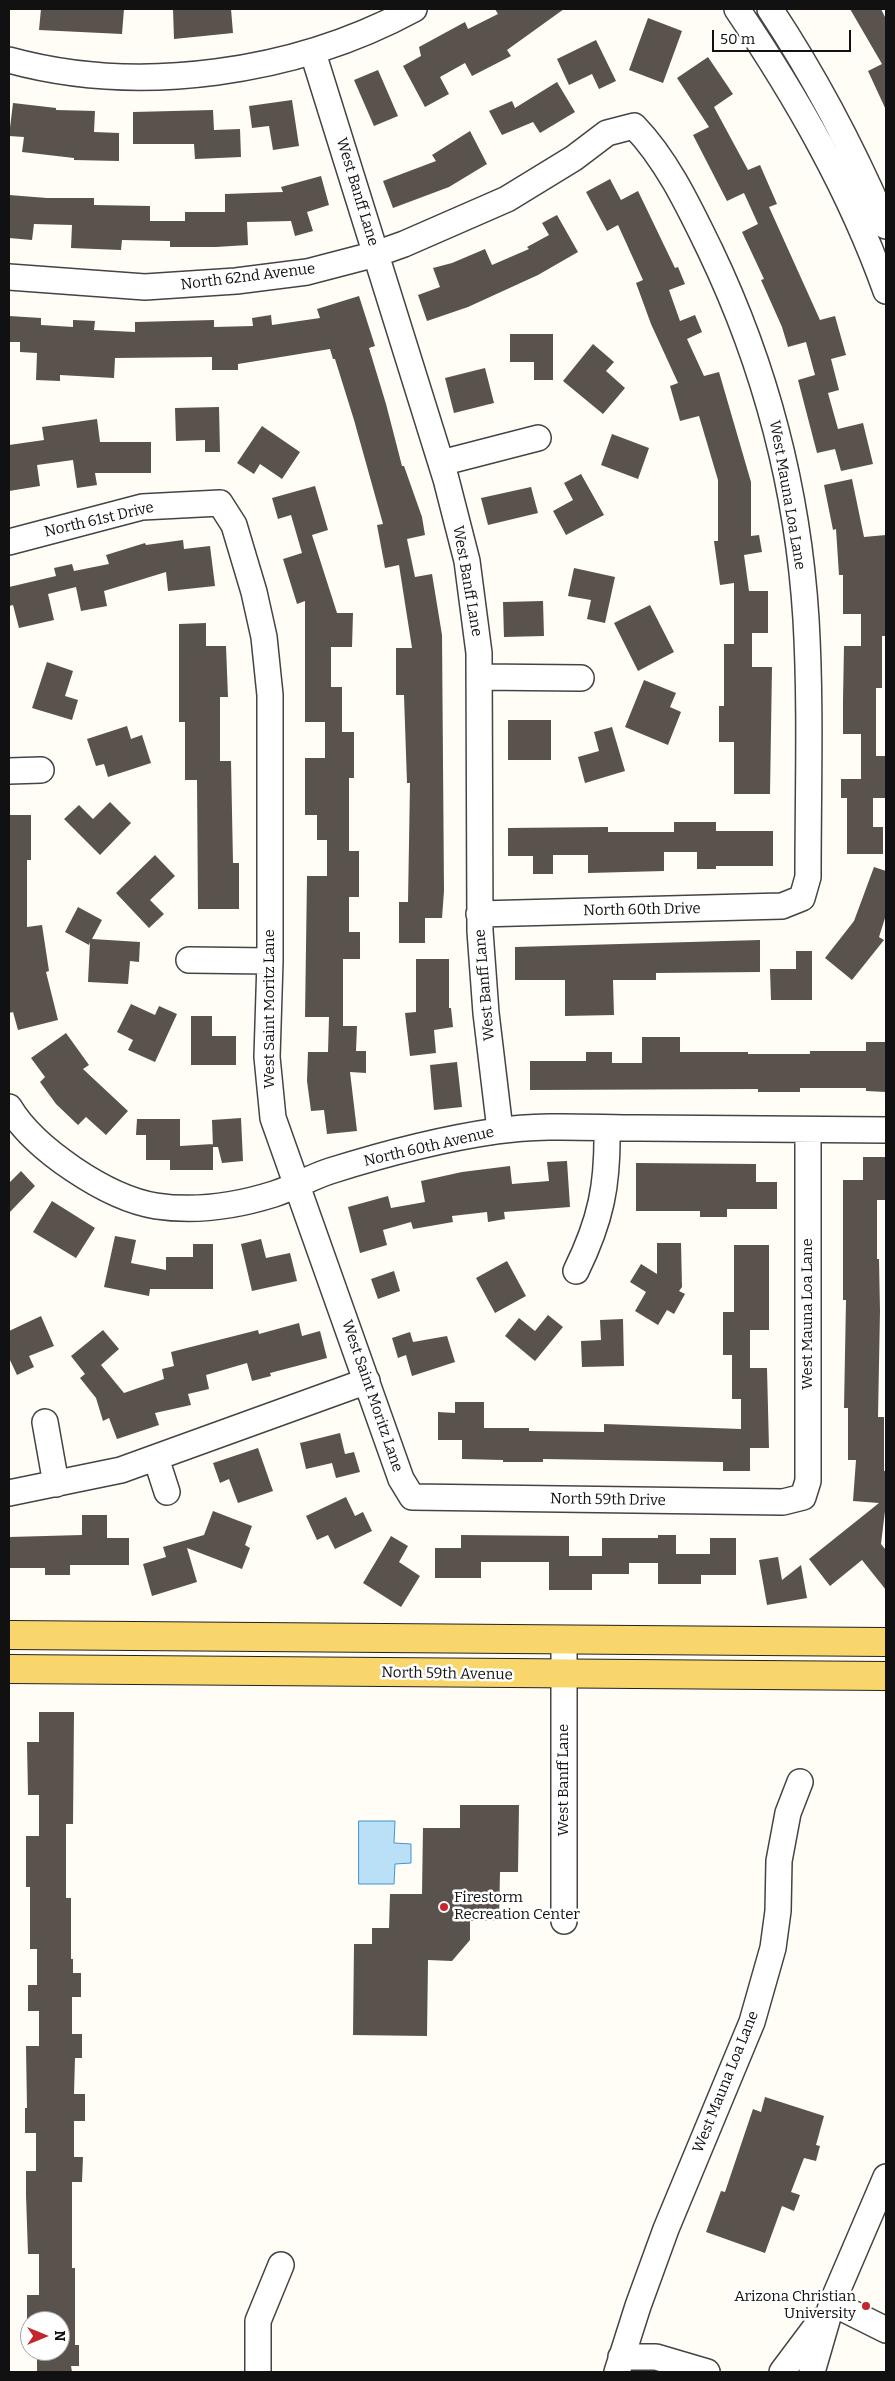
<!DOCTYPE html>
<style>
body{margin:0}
#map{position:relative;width:895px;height:2381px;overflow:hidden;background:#fffdf5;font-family:Bitter,serif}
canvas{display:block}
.frame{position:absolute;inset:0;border:10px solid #111;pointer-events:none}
.north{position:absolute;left:20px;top:2311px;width:50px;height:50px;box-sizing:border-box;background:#fff;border:1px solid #a0a0a0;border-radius:50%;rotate:90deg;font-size:14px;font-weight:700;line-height:20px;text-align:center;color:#111}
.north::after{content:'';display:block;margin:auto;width:18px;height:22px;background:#c4262e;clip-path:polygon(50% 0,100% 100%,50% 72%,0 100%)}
.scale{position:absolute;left:712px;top:30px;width:139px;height:22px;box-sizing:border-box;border:2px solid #111;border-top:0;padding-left:6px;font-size:15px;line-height:18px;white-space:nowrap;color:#111;-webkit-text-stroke:4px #fff;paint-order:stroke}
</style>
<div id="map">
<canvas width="895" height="2381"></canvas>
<div class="frame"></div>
<div class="north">N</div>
<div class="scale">50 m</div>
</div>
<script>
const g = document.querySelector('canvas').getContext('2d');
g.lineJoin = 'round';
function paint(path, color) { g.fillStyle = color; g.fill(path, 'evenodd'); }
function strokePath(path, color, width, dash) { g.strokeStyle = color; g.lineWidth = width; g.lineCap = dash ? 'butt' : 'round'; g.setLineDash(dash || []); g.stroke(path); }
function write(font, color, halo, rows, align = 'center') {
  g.font = font + ' Bitter,serif'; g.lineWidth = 5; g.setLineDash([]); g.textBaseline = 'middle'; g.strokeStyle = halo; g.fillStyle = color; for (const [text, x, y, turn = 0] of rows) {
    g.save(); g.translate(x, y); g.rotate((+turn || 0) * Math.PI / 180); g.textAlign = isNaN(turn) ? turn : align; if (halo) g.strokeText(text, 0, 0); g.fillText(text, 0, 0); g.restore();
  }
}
const water = new Path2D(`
 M359 1821H395L394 1843 411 1844V1863L395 1864 394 1884H359Z`);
paint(water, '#b9e0f7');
strokePath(water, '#3f96cf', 1);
paint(new Path2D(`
 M41 9H124L122 34 39 30Z
 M173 9H231L233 33 174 39Z
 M495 9H564L507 50 511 56 472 76 465 63 440 77 449 94 425 107 403 66 421 56 419 47 465 22 468 29 498 14Z
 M850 9H881L886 19V110L868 71 882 64Z
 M648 18 682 31 663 83 629 70Z
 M596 40 616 81 599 89 592 74 569 85 557 59Z
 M708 57 733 94 714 107 748 170 760 165 777 204 769 207 820 320 835 316 846 355 831 359 839 390 828 393 838 429 863 423 873 464 841 471 835 449 817 453 798 380 815 375 806 342 788 347 782 327 761 280 764 279 742 232 758 224 744 193 727 201 693 135 709 127 677 78Z
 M378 70 398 116 374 126 354 80Z
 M557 82 575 112 540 133 533 122 502 135 489 111 512 101 515 108Z
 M292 100 299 146 273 150 269 126 252 128 249 106Z
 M13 103 56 108V110L95 111 94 132 119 133V161L74 160V158L22 152 24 137 9 136Z
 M213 110 214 130 240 129 241 157 195 159 194 144H133V112Z
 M470 131 487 164 449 187 393 208 383 181 436 161 432 155Z
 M321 176 329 205 307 212 313 231 295 236 291 221 247 222 248 245 216 247H170V241L122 240 121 250 71 248 72 225 34 224 32 240 9 238V195L47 198H94V205L150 206V221H185V212H225V194L283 192 281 187Z
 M610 179 621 200 638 191 675 268 678 267 685 284 669 290 680 321 695 315 702 332 687 339 704 376 719 372 751 482V536L759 535 762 552 744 555 749 591H768V633H752V667H772L770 794H734V742H719V706H724V644H734V583L720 585 714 541H718V480L699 416 680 421 670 386 678 383 651 324 636 283 643 280 618 225 607 231 586 192Z
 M557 215 578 252 538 275 468 307 427 321 418 295 440 287 433 268 452 263 485 249 492 265 529 249 527 247 549 235 542 223Z
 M359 296 375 346 369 348 386 404 402 466H404L422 517 425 535 407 539 415 577 432 574 442 635 444 891 442 918H425V943H399V902H408L410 783H407L404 695H396V648H412L399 565 385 568 377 525 383 524 354 420 335 359H333L330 349 238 364V370H212V357L115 358 114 378 60 375V381L36 380 37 353 20 352V342H9V316L41 318V325L73 327V320L95 321 94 330 135 332V322L214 320V327L253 326 252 318 271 315 272 325 320 318 317 309Z
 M510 334H553V380H534V362H510Z
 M593 344 614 362 606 371 625 388 603 414 563 381Z
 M485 368 494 403 454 413 445 378Z
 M219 407 220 452H205V440L176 441 175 408Z
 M97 419 100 442H151V473H95L97 485 77 488 73 460 37 465 40 486 9 491V445L44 440 42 427Z
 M262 426 300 452 282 479 260 464 254 474 237 463Z
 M612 434 649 448 638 479 601 465Z
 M581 474 604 515 566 535 553 511 573 500 564 483Z
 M852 479 864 537 886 535V636H882V688H876V756H886V798H873V827H883V854H847V798H841V779H861V734H843V700L844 646H861V614H843V575H839L836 529 833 530 824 485Z
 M315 486 328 530 312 535 337 613H353L352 647H331V687H342V732H354V778H349V851H359V897H349V932H360V959H343V1026H357L356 1051H366V1073L350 1072 357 1131 327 1134 324 1110 311 1111 307 1081 308 1052H328L329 1017H305L307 876H327V840H317V815H305V758H325V722H305V601L297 604 283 559 302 553 291 515 278 519 272 498Z
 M531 487 538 513 488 525 481 498Z
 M183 540 184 549 210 546 215 586 168 591 166 572 104 591 107 606 81 611 76 587 48 594 54 620 19 628 13 605 9 606V587L56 576 54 568 72 564 74 571 109 564 106 555 145 543 146 545Z
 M574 568 615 577 605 623 587 619 591 600 568 596Z
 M543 601 544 636 504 637 503 602Z
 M650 605 674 652 638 671 614 623Z
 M206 623V646H226L228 697H220V761H231L233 863H239V909H198L197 780H185V722H179V624Z
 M47 662 73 671 65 696 78 700 72 720 32 708Z
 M644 680 676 693 670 707 681 712 668 745 625 727Z
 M508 720H551V760H508Z
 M127 726 131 739 142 735 151 763 108 777 104 764 96 766 87 739Z
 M612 727 625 771 585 783 578 757 599 751 594 732Z
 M110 802 131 823 100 855 64 819 79 805 93 819Z
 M9 815H31V860H27V927L42 925 49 971 46 972 58 1020 18 1030 13 1012 9 1013Z
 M674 822H716V831H773V866H716V869H697V852H664V871L588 873V855H553V874H533V856H508V828L608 827V832H674Z
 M155 855 175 876 150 900 164 914 149 928 116 893Z
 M874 867 886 871V915L879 937 884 940 852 980 825 958 854 921Z
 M78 907 102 920 92 939 140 942 139 962 130 961 128 984 88 982 90 942 89 945 65 932Z
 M760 940V972L656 973V980H613L614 1015 565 1016V980H515V947Z
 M796 951H812V1000H771L770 969H796Z
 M416 959H449V1008H451L453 1027 434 1030 436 1053 410 1056 405 1013 416 1012Z
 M131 1004 155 1015 159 1006 177 1014 155 1062 128 1050 133 1040 117 1032Z
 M191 1016H212V1036H236V1065H191Z
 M66 1033 89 1065 83 1069 128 1111 106 1135 86 1117 78 1125 56 1104 40 1082 45 1077 31 1058Z
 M642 1037H680V1052H748V1054H810V1051H866V1042H886V1092L866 1091V1088H800V1092H758V1089L530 1090V1061H586V1052H612V1063H642Z
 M457 1062 462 1107 434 1110 430 1065Z
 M241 1118 243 1161 222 1163 218 1147H213L212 1120Z
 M137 1119H180V1146L213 1144V1170H170V1160H146V1135H136Z
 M863 1157H886V1200H877V1259H879L880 1311 878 1417H884V1471H886V1503L881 1544 886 1550V1590L862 1560 830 1586 809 1559 879 1503 853 1501 856 1460H848V1408H844L846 1300H843V1180H863Z
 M567 1161 570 1207 504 1212 505 1219 488 1222 487 1212 452 1216 453 1222 413 1229 411 1222 383 1230 387 1245 360 1253 348 1207 388 1196 391 1208 425 1202 421 1181 462 1172 510 1166 512 1184 549 1181 547 1162Z
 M636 1163 756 1164V1182H777V1209H727V1217H700V1211H636Z
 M21 1171 35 1186 9 1213V1183Z
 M52 1201 95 1228 76 1258 33 1232Z
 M115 1236 136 1240 131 1263 166 1270V1257H193V1244H213V1289H150L149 1296 104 1287Z
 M261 1239 266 1258 290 1253 297 1281 252 1291 241 1244Z
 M657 1243H681L682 1287 679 1291 685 1294 674 1314 667 1310 658 1325 635 1311 646 1292 630 1282 641 1264 657 1274Z
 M734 1245H769V1330H750V1368H767L769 1448H750V1471H723V1462L543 1459V1462H503V1460L462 1459V1440H438V1412L455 1413V1402H484V1428H529V1431L604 1432V1424L741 1429V1399H732V1355H723V1312H734Z
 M507 1261 526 1296 495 1313 476 1278Z
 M394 1271 400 1291 378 1299 371 1279Z
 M548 1315 563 1327 535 1361 505 1336 519 1318 535 1331Z
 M41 1316 54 1346 29 1356 34 1367 17 1375 9 1358V1331Z
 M623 1319 624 1366 582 1367 581 1341 601 1340 600 1320Z
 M299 1323 302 1336 320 1331 327 1358 270 1373 271 1376 252 1381 247 1363 206 1375 209 1389 188 1394 191 1405 155 1413 159 1425 117 1439 109 1418 103 1421 96 1398 80 1378 85 1374 71 1356 103 1330 119 1349 101 1365 124 1393 164 1379 162 1369 174 1366 171 1352 258 1330 259 1334Z
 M410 1332 413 1342 447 1336 455 1362 412 1376 406 1355 398 1358 392 1338Z
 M340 1433 345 1454 354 1452 360 1472 336 1478 332 1463 306 1469 300 1443Z
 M258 1448 273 1491 238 1503 229 1479 220 1483 213 1463Z
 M346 1497 355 1516 363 1512 372 1531 335 1549 328 1535 317 1540 306 1516Z
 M213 1511 252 1526 245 1545 250 1548 242 1569 187 1548 197 1582 152 1596 143 1564 166 1557 163 1547 204 1535Z
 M82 1515H107V1538H129V1565H70V1575H45V1568H9V1537L82 1535Z
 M461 1535 569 1536V1556H602V1538H658V1535H676V1554H710V1538H736V1575H701V1584H658V1563H629V1574H592V1590H549V1562H481V1578H435V1548H461Z
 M391 1536 408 1546 399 1562 420 1576 401 1607 363 1583Z
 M778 1557 782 1580 801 1565 807 1598 767 1605 759 1560Z
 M39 1712H74L73 1824H66V1898H71V1959H73V1973H81V1997H72V2034H82V2058H75L74 2094H85V2121H74V2157H83L82 2182H72V2268H75V2345H79V2366H71L72 2372H37V2351H60V2319H27V2295H39V2254H28L26 2195V2171H36V2133H25V2108H27L26 2046H39V2011H28V1985H37V1949H30V1887H26V1836H39V1795H28L27 1742H39Z
 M460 1805H519L518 1872H500L499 1921H470V1940L452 1961 428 1960 427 2036 353 2035 354 1944H372V1928H389L390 1894H422L423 1828H460Z
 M765 2097 824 2116 816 2145 820 2146 816 2161 804 2158 791 2192 800 2195 794 2211 782 2206 765 2253 706 2232 721 2191 725 2192 753 2109 761 2112Z`), '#5a524d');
const minor = new Path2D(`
 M737 9C797 98 850 190 886 291
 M770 9C815 77 854 151 886 226
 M313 53 446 479 467 561 479 653 480 931 486 1013 500 1130
 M9 60C140 96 296 73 414 9
 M9 277 145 287 236 281 307 272 376 254 404 244 507 199 574 158 607 133 634 126C667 160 689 207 710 250 765 365 798 491 806 619 811 705 808 791 808 877L802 898 782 906 479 914
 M441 463 538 438
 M9 542 142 507 220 503 234 525 254 592 264 637 270 695V961L267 1057 273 1118 401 1479 412 1497 783 1502 803 1497 808 1481V1130
 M479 677 581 678
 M9 771 41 770
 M189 960 270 961
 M9 1107C34 1149 107 1198 156 1206 196 1212 236 1206 274 1194 293 1188 311 1177 330 1171 384 1154 441 1139 497 1131 543 1124 593 1128 640 1128 722 1129 804 1130 886 1130
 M576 1271C601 1220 608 1185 607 1128
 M45 1422 56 1484
 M156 1458 167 1492
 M9 1493 121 1470 367 1381
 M564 1640V1921
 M832 2303 886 2330
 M621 2357H656L707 2372
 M258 2372V2321L281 2265
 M617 2372 638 2306 666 2229 752 2022 773 1948 778 1911 779 1861 788 1813 800 1782
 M782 2372 821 2320
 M812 2372 832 2303 886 2177`);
const major = new Path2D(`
 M9 1635 886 1642
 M9 1669 886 1676`);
strokePath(minor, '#444', 28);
strokePath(major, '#222', 30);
strokePath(minor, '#fff', 25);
strokePath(major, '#f9d66b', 28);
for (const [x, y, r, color] of [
 [444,1907,5,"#c4262e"],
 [866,2306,5,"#c4262e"]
]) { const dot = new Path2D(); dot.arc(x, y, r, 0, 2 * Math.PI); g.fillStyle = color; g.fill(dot); strokePath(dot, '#fff', 2); }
write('15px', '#111', '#fff', [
 ["West Banff Lane",357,192,73],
 ["North 62nd Avenue",248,277,-7],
 ["West Mauna Loa Lane",787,495,80],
 ["North 61st Drive",99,520,-13],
 ["West Banff Lane",467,581,80],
 ["North 60th Drive",642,910,-1],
 ["West Banff Lane",485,985,-95],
 ["West Saint Moritz Lane",270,1009,-90],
 ["North 60th Avenue",429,1147,-13],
 ["West Mauna Loa Lane",808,1314,-90],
 ["West Saint Moritz Lane",372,1396,71],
 ["North 59th Drive",608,1500,1],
 ["North 59th Avenue",447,1674,1],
 ["West Banff Lane",564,1780,-90],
 ["West Mauna Loa Lane",726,2082,-68]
]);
write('15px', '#111', '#fff', [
 ["Firestorm",454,1898],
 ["Recreation Center",454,1915],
 ["Arizona Christian",856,2297,"right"],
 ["University",856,2314,"right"]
], 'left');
</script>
